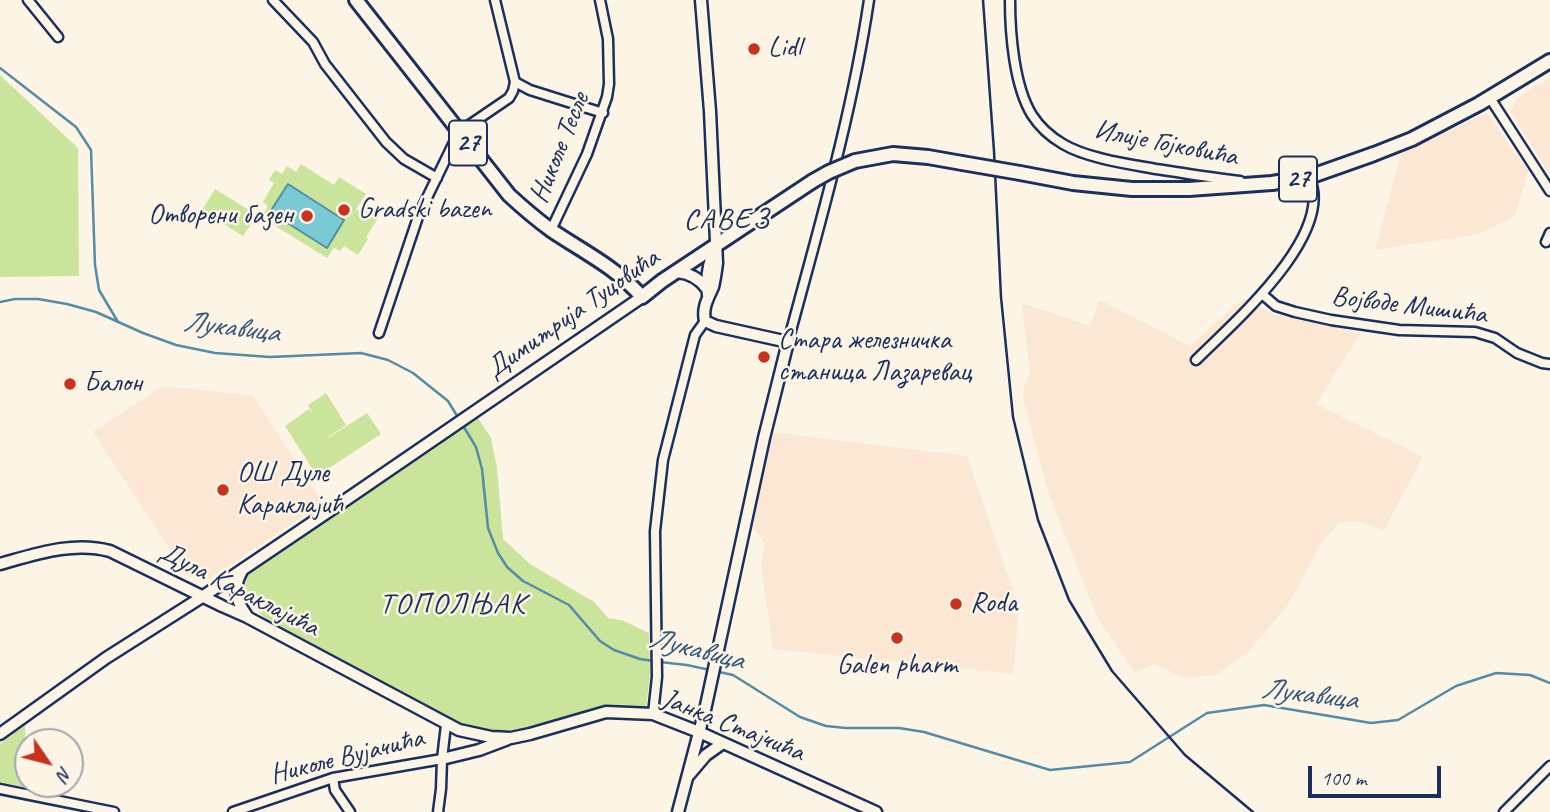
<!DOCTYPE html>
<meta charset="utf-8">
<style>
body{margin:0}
#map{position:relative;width:1550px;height:812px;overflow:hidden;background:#fcf5e5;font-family:Caveat,sans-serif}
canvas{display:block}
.north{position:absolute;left:14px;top:728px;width:70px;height:70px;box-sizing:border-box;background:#fcf5e5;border:2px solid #a2a6af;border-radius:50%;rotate:125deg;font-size:19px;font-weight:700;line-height:28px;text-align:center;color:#1b2f5e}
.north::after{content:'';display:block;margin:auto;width:24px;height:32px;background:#c8321e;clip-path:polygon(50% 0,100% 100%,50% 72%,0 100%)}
.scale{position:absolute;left:1308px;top:766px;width:133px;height:32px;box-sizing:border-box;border:4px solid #1b2f5e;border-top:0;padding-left:9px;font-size:21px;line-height:24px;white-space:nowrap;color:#1b2f5e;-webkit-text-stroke:5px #fcf5e5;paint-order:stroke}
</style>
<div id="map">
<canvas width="1550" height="812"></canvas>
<div class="north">N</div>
<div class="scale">100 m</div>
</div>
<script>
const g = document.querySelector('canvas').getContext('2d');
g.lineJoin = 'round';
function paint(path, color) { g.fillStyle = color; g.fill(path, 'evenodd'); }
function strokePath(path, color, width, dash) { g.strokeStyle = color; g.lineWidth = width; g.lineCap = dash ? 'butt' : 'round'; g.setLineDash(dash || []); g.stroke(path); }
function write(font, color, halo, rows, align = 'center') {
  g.font = font + ' Caveat,sans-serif'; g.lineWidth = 5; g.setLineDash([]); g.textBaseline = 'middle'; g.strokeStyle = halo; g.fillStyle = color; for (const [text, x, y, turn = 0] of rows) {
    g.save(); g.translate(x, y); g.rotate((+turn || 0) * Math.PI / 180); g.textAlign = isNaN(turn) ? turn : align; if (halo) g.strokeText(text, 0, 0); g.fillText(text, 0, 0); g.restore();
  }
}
paint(new Path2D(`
 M1550 78V175L1510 111 1518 98Z
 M1487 113 1528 171 1515 216 1478 234 1375 250 1401 154Z
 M1243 299 1276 315 1361 333 1316 404 1423 457 1384 530 1357 521 1339 523 1322 542 1289 604 1247 653 1216 675 1185 678 1154 664 1135 673 1098 619 1048 492 1023 398 1024 384 1030 375 1022 303 1090 326 1100 300 1190 346Z
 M163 386 253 396 323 503 209 579 188 577 93 432Z
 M772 432 967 456 1019 608 1013 674 773 649 761 565 765 544 753 526Z`), '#fbe7d3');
paint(new Path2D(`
 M0 75 78 148 79 276 0 277Z
 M301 164 334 185 339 177 366 194 356 209 361 212 363 209 378 218 366 237 368 239 358 255 344 246 340 251 334 248 327 258 261 217 268 206 263 202 274 183 269 180 275 170 282 174 287 166 296 172Z
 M215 189 257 215 243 236 202 210Z
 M326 393 346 425 328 437V438L367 413 381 434 317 476 285 426 309 409 313 414 308 405Z
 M478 418 491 438 497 468 503 539 530 564 594 602 608 618 624 621 649 633 650 676 646 707H601L522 729 493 731 476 729 459 725 266 619C255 609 242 594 247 577 249 573 255 567 259 563Z
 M25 725 27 787 0 783V744Z`), '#cae49b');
const water = new Path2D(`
 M288 184 344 220 327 248 270 212Z`);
paint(water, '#7acad5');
strokePath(water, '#548ca5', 2);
strokePath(new Path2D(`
 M0 68 76 127 91 150 95 265 99 290 118 322
 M0 302 15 299H38L67 304 96 312 143 333 176 345 215 353 270 357 361 353 388 360 413 373 448 401 476 447 482 469 488 528 498 553 507 567 523 581 569 605 600 641 614 650 640 659 653 661
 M660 662 687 665 733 675 800 717 826 726 846 728H899L924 732 1050 770 1130 762 1207 713 1264 705 1371 723 1398 720 1456 686 1496 673 1530 675 1550 683`), '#548ca5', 2.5);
const minor = new Path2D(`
 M28 0 58 37
 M273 0 313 42 325 64 386 142 404 159 437 178
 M495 0 515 82
 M1010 0C1010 33 1014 86 1032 115 1039 126 1051 137 1063 144 1086 158 1128 164 1156 169 1184 173 1212 178 1240 181
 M1490 98 1550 191
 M551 230 587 154 607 97 609 84 608 39 600 0
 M1546 242 1550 233
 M1262 294 1276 306 1295 312 1331 320 1399 330 1475 332 1495 338 1517 353 1542 363 1550 364
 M379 333 419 214 459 132 509 98 513 91 515 82 530 90 603 113
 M788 342C818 230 852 115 869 0
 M1196 360C1232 324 1337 234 1309 177
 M653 714 657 677 655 531 663 460 695 335 705 321
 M333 778 335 790 350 812
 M0 789 114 812
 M233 812 333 778 442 759
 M438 812 441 789 442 759 446 725
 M1504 812 1550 766`);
const tertiary = new Path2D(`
 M677 272C690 273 699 278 707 289
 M708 295C706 279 708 263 715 249
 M0 564C36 554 73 541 110 551L222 606 247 617 459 730 491 737 511 738 530 734 606 712 653 714 699 732 876 812
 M243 569C232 588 235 599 247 616
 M0 734 106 658 202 597 347 499 642 297
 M442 759 479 750 508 739
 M689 775 706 755 723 743
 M678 812 705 710 764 438 788 342 716 326 705 321C702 308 708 298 713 287 715 279 716 271 717 263L710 111 701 0`);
const primary = new Path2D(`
 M356 0 509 195C522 207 536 219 551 230 582 251 617 268 642 297L662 281 813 181
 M855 161 893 154 928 157 962 163
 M1020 173 1073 183 1132 189H1189L1272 183 1309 177 1374 154 1412 139 1479 104 1550 61`);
strokePath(minor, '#1b2f5e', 13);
strokePath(tertiary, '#1b2f5e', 15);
strokePath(primary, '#1b2f5e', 18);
strokePath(minor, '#fcf5e5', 8);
strokePath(tertiary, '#fcf5e5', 10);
strokePath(primary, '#fcf5e5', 12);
strokePath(new Path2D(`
 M983 0 994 151 1001 297 1013 417 1038 520 1069 600 1112 671 1185 755 1253 812`), '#1b2f5e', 2.5);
const primaryBridge = new Path2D(`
 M962 163 1020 173
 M813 181 829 172 855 161`);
strokePath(primaryBridge, '#1b2f5e', 18, []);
strokePath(primaryBridge, '#fcf5e5', 12);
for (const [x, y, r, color] of [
 [754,49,7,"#c8321e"],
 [344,210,7,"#c8321e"],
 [307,216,7,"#c8321e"],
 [764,357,7,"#c8321e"],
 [70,384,7,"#c8321e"],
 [223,490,7,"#c8321e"],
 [956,604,7,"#c8321e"],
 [897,638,7,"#c8321e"]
]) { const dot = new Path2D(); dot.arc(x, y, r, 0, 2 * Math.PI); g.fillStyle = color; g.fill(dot); strokePath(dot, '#fcf5e5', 2.5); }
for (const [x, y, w] of [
 [468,143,38],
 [1298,179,38]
]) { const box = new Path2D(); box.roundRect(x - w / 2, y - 22.5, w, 45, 5); g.fillStyle = '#fcf5e5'; g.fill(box); strokePath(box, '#1b2f5e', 2); }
write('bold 26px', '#1b2f5e', null, [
 ["27",468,143],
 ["27",1298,179]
]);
write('28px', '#1b2f5e', '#fcf5e5', [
 ["Lidl",768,49],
 ["Gradski bazen",358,210],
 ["Отворени базен",293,216,"right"],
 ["Стара железничка",778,341],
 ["станица Лазаревац",778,373],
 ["Балон",84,384],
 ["ОШ Дуле",237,474],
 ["Караклајић",237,506],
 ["Roda",970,604],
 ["Galen pharm",897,666,"center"]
], 'left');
write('28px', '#1b2f5e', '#fcf5e5', [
 ["Илије Гојковића",1166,144,11],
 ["Николе Тесле",560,148,-68],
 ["Војводе Мишића",1409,306,7],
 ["Димитрија Туцовића",573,314,-35],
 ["Дула Караклајића",239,590,27],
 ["Јанка Стајчића",733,726,22],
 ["Николе Вујачића",347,757,-14]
]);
g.letterSpacing = '2px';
write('30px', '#1b2f5e', '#fcf5e5', [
 ["САВЕЗ",727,220],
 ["ТОПОЛЊАК",453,605]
]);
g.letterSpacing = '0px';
write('italic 30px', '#33567c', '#fcf5e5', [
 ["Лукавица",231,328,7],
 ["Лукавица",696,650,14],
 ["Лукавица",1309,695,7]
]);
</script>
